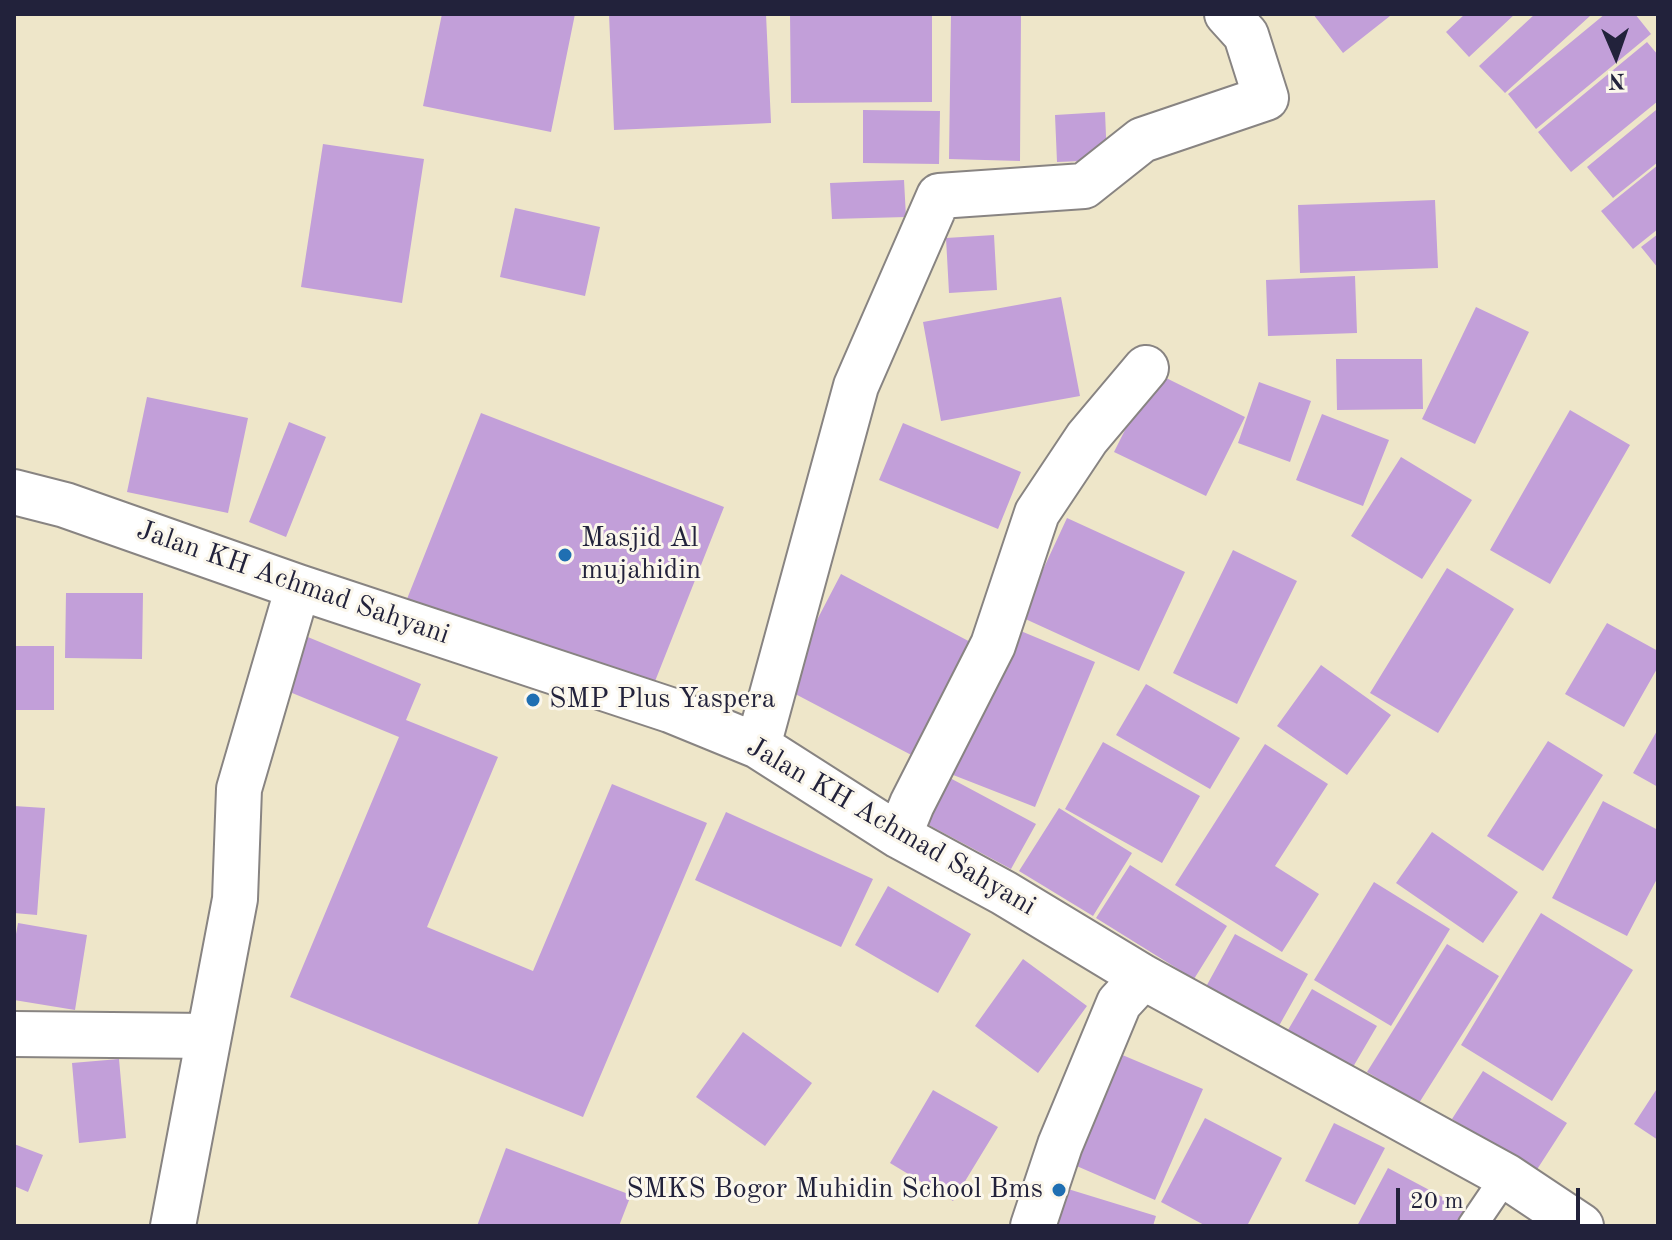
<!DOCTYPE html>
<style>
body{margin:0}
#map{position:relative;width:1672px;height:1240px;overflow:hidden;background:#eee6c9;font-family:"Old Standard TT",serif}
canvas{display:block}
.frame{position:absolute;inset:0;border:16px solid #22223b;pointer-events:none}
.north{position:absolute;left:1576px;top:16px;width:80px;height:80px;-webkit-text-stroke:6px #fbf7ec;paint-order:stroke;rotate:178deg;font-size:22px;font-weight:700;line-height:32px;text-align:center;color:#22223b}
.north::after{content:'';display:block;margin:auto;width:28px;height:36px;background:#22223b;clip-path:polygon(50% 0,100% 100%,50% 72%,0 100%)}
.scale{position:absolute;left:1396px;top:1188px;width:184px;height:36px;box-sizing:border-box;border:4px solid #22223b;border-top:0;padding-left:10px;font-size:24px;line-height:28px;white-space:nowrap;color:#22223b;-webkit-text-stroke:6px #fbf7ec;paint-order:stroke}
</style>
<div id="map">
<canvas width="1672" height="1240"></canvas>
<div class="frame"></div>
<div class="north">N</div>
<div class="scale">20 m</div>
</div>
<script>
const g = document.querySelector('canvas').getContext('2d');
g.lineJoin = 'round';
function paint(path, color) { g.fillStyle = color; g.fill(path, 'evenodd'); }
function strokePath(path, color, width, dash) { g.strokeStyle = color; g.lineWidth = width; g.lineCap = dash ? 'butt' : 'round'; g.setLineDash(dash || []); g.stroke(path); }
function write(font, color, halo, rows, align = 'center') {
  g.font = font + ' "Old Standard TT",serif'; g.lineWidth = 6; g.setLineDash([]); g.textBaseline = 'middle'; g.strokeStyle = halo; g.fillStyle = color; for (const [text, x, y, turn = 0] of rows) {
    g.save(); g.translate(x, y); g.rotate((+turn || 0) * Math.PI / 180); g.textAlign = isNaN(turn) ? turn : align; if (halo) g.strokeText(text, 0, 0); g.fillText(text, 0, 0); g.restore();
  }
}
paint(new Path2D(`
 M442 14H575L551 132 423 106Z
 M609 14H766L771 123 614 130Z
 M790 14H932V102L791 103Z
 M951 14H1021L1020 161 949 159Z
 M1313 14H1389L1390 16 1343 53Z
 M1465 14H1515L1469 57 1446 32Z
 M1535 14 1590 16 1505 93 1479 66Z
 M1605 14H1635L1651 34 1536 129 1508 94Z
 M1647 42 1658 55V101L1571 172 1538 132Z
 M863 110 940 111 939 164 863 163Z
 M1656 110 1658 162 1613 198 1587 167Z
 M1105 112 1107 160 1057 162 1055 115Z
 M323 144 424 159 402 303 301 287Z
 M1658 165V229L1633 249 1601 211Z
 M904 180 906 217 832 219 830 183Z
 M1435 200 1438 268 1300 273 1298 205Z
 M515 208 600 227 585 296 500 277Z
 M1658 234V268L1641 247Z
 M994 235 997 290 949 293 946 238Z
 M1355 276 1357 333 1268 336 1266 280Z
 M1061 297 1080 396 941 421 923 322Z
 M1476 307 1529 332 1475 444 1422 419Z
 M1336 359H1422L1423 409 1337 410Z
 M1154 372 1245 417 1206 496 1114 452Z
 M1259 382 1311 401 1290 462 1238 443Z
 M147 397 248 418 228 513 127 492Z
 M1570 410 1630 445 1550 584 1490 550Z
 M481 413 724 507 648 699 405 604Z
 M1322 414 1389 440 1363 506 1296 480Z
 M289 422 326 437 286 537 249 522Z
 M903 423 1021 472 998 529 879 480Z
 M1401 457 1472 500 1422 579 1351 536Z
 M1067 518 1185 572 1139 671 1021 617Z
 M1233 550 1297 581 1237 704 1173 673Z
 M1447 568 1514 609 1438 733 1370 693Z
 M841 574 978 646 917 758 782 687Z
 M66 593H143L142 659 65 658Z
 M1607 623 1658 651V667L1624 727 1565 694Z
 M1004 624 1095 662 1035 807 943 771Z
 M303 635 421 684 406 720 498 757 427 927 533 971 612 784 707 823 583 1117 290 997 399 737 280 688Z
 M14 646H54V710H14Z
 M1321 665 1391 715 1347 775 1277 726Z
 M1146 684 1240 738 1210 789 1116 735Z
 M1658 729V787L1633 773Z
 M1548 741 1603 775 1543 871 1487 836Z
 M1103 742 1200 796 1162 863 1065 809Z
 M1265 744 1328 784 1275 866 1319 894 1282 952 1175 885Z
 M950 778 1036 824 1011 869 925 823Z
 M1603 801 1658 830V877L1627 936 1552 898Z
 M14 806 45 808 37 915 14 913Z
 M1059 808 1132 853 1093 916 1019 871Z
 M726 812 873 879 841 947 695 880Z
 M1432 832 1518 892 1483 943 1396 883Z
 M1130 865 1227 926 1194 979 1096 918Z
 M1374 882 1450 929 1391 1026 1314 980Z
 M888 886 971 934 938 993 855 945Z
 M1541 913 1633 970 1552 1101 1461 1045Z
 M18 923 87 935 75 1010 14 1000V945Z
 M1235 934 1308 974 1275 1033 1202 994Z
 M1447 944 1499 976 1419 1103 1367 1072Z
 M1023 959 1087 1006 1038 1073 975 1026Z
 M1312 989 1377 1026 1353 1067 1288 1030Z
 M743 1032 812 1083 765 1146 696 1097Z
 M1120 1054 1203 1089 1155 1200 1072 1164Z
 M119 1059 126 1138 79 1143 72 1063Z
 M1483 1071 1567 1123 1536 1171 1452 1119Z
 M1658 1087V1140L1634 1124Z
 M933 1090 998 1127 953 1201 890 1163Z
 M1205 1118 1282 1158 1247 1226H1206L1161 1202Z
 M1334 1123 1385 1148 1355 1205 1305 1181Z
 M14 1144 43 1155 28 1192 14 1186Z
 M506 1148 631 1195 619 1226H477Z
 M1388 1168 1465 1209 1457 1226H1357Z
 M1068 1189 1156 1216 1153 1226H1056Z`), '#c29fd9');
const lane = new Path2D(`
 M1472 1226 1506 1176`);
const street = new Path2D(`
 M14 492 65 505 298 587 670 710 758 746 899 836 1004 893 1143 977 1506 1176 1581 1226
 M758 746 856 386 939 196 1084 186 1142 140 1266 98 1246 35 1227 14
 M899 836 912 804 993 645 1037 513 1087 438 1146 368
 M14 1034 209 1036
 M173 1226 235 899 239 789 298 587
 M1033 1226 1060 1145 1119 1003 1143 977`);
strokePath(lane, '#888482', 32);
strokePath(street, '#888482', 48);
strokePath(lane, '#fff', 28);
strokePath(street, '#fff', 44);
for (const [x, y, r, color] of [
 [565,555,8,"#1f6fb2"],
 [533,700,8,"#1f6fb2"],
 [1059,1190,8,"#1f6fb2"]
]) { const dot = new Path2D(); dot.arc(x, y, r, 0, 2 * Math.PI); g.fillStyle = color; g.fill(dot); strokePath(dot, '#fbf7ec', 3); }
write('28px', '#22223b', '#fbf7ec', [
 ["Masjid Al",581,539],
 ["mujahidin",581,571],
 ["SMP Plus Yaspera",549,700],
 ["SMKS Bogor Muhidin School Bms",1043,1190,"right"]
], 'left');
write('28px', '#22223b', '#fbf7ec', [
 ["Jalan KH Achmad Sahyani",293,583,19],
 ["Jalan KH Achmad Sahyani",891,827,30]
]);
</script>
